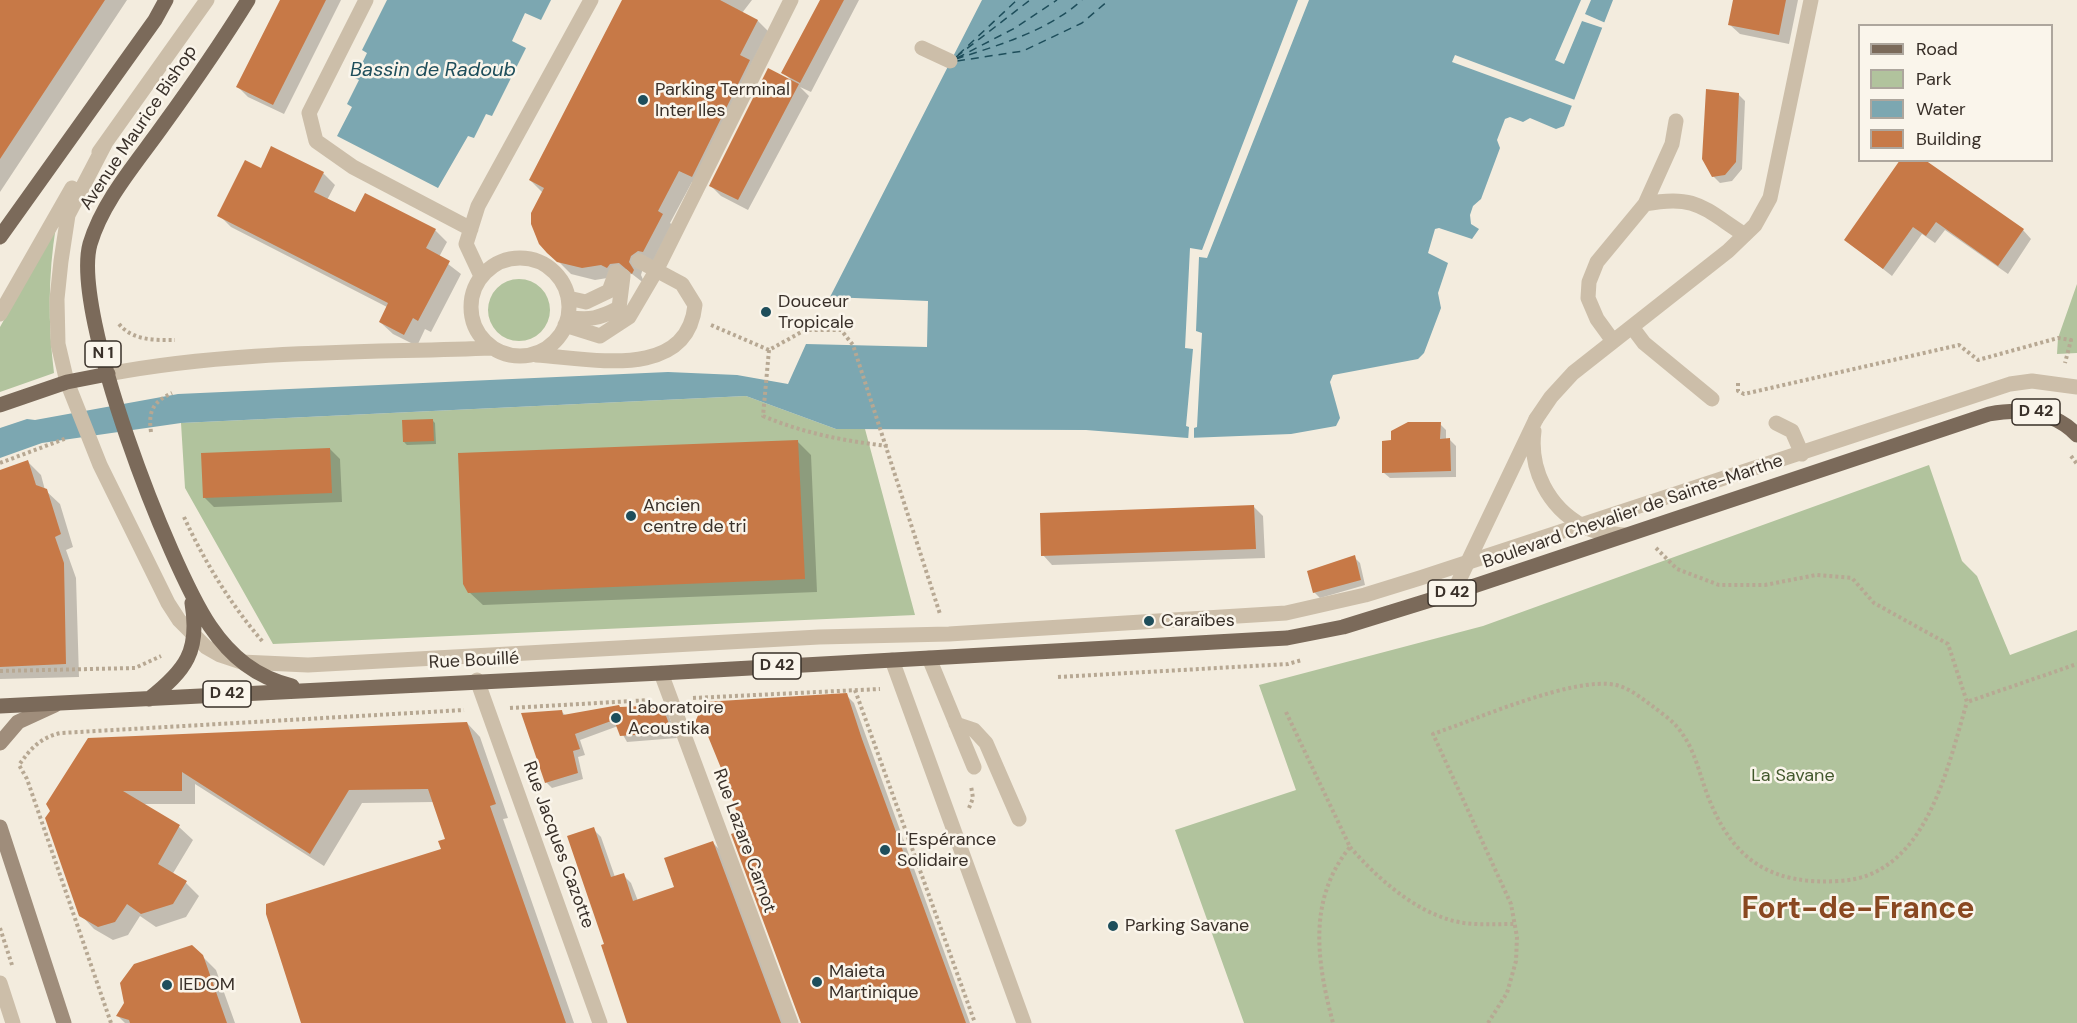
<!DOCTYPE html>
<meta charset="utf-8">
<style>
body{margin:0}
#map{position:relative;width:2077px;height:1023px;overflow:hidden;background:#f3ecde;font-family:"DM Sans",sans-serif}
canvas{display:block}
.legend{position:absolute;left:1858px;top:24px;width:195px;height:138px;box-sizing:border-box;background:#faf5eb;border:2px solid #ada69d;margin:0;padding:8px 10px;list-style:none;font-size:18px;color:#393029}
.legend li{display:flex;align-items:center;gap:12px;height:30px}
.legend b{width:30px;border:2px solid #ada69d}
</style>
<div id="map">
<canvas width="2077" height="1023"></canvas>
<ul class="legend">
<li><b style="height:8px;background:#7b6a5a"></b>Road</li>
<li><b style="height:16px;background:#b1c39d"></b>Park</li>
<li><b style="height:16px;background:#7ca7b1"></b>Water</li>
<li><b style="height:16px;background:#c77947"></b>Building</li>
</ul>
</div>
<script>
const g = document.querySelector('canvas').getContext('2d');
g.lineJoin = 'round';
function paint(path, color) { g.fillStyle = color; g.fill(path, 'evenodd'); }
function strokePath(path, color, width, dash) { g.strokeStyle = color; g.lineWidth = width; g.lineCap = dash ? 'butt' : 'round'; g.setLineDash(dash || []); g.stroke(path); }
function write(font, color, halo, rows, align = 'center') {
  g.font = font + ' "DM Sans",sans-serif'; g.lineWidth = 5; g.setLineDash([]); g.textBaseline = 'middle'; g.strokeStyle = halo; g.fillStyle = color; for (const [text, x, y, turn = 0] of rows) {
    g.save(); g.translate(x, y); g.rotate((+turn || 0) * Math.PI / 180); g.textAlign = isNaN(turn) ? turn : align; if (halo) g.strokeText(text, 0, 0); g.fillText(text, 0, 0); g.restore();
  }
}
paint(new Path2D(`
 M56 226C48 275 48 324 54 373L0 392V327Z
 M488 310a31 31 0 1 1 62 0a31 31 0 1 1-62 0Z
 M2077 284V353L2057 354 2058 338Z
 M746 396 836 429H865L915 615 273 644 185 488 181 423Z
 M1929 465 1962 561 1977 576 2010 655 2077 630V1023H1244L1175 830 1296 790 1259 685 1483 626Z`), '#b1c39d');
paint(new Path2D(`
 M387 0H551L541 20 525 13 512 41 526 48 492 116 486 114 474 138 468 136 438 188 337 136 352 107 347 104 359 80 355 78 367 53 362 50Z
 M982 0H1613L1564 126 1556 129 1530 118 1523 122 1510 117 1505 119 1497 140 1500 148 1481 199 1473 206 1470 215 1471 224 1479 229 1472 239 1439 228 1435 229 1428 253 1448 263 1438 293 1441 308 1424 353 1418 359 1333 375 1330 382 1340 418 1336 426 1291 434 1188 438 1086 430 836 429 746 396 181 423 42 443 0 458V428L27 419 35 420 178 394 668 372 737 375 788 384 806 344 927 347 928 301 830 297Z`), '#7ca7b1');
paint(new Path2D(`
 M1298 0H1309L1207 258 1199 257 1196 331 1202 333 1197 427 1194 428V441H1188L1189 427 1186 426 1193 349 1185 348 1190 248 1202 250Z
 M1581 0H1591L1585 14 1608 24 1606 29 1582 21 1564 64 1555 60Z
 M1455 55 1575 100 1578 101 1575 107 1452 62Z`), '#f3ecde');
paint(new Path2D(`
 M0 0H127L0 192Z
 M282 0H341L284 114 248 97 238 87Z
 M624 0H752L742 13 758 21 770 33 704 188 692 182 670 223 675 227 656 264 643 268 641 275 645 284 632 274 595 280 571 274 541 244 543 193 530 180Z
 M821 0H859L811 92 800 87 809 96 748 210 721 196 711 186 793 82 783 72Z
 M1734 0H1798L1789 44 1740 34 1729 24Z
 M1738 94 1745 101 1742 169 1732 181 1720 183 1713 176Z
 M1902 160 2023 230 2031 239 2008 274 1945 230 1935 243 1922 234 1892 276 1846 240Z
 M261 170 323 173 335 185 327 200 355 214 435 230 447 242 439 257 461 274 431 332 425 329 417 346 393 334 380 322 387 307 231 227 219 215Z
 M432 420 435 423 436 444 407 445 404 442Z
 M1440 424 1446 430V440H1450L1456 446V477L1390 478 1384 473 1393 441Z
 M797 441 811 455 817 592 483 605 469 592Z
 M330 449 340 459 342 502 214 507 204 497Z
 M28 462 41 475 45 490 60 504 73 547 66 550 76 578 79 677 0 679V471Z
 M1254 507 1263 516 1265 558 1052 565 1043 555Z
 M1354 557 1360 563 1365 585 1320 598 1314 592Z
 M846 695 854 703 970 1023H802L745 831 710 736H702L694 728Z
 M661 707 668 713 677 738 627 742 618 726 580 740 585 755 578 757 583 779 552 788 546 782 562 712 566 716Z
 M467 723 480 737 508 818 503 819 574 1023H302L443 850 447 840 434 802 362 803 324 866 195 784V804H141L179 827 193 840 172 875 186 883 199 896 186 917 156 927 140 916 128 935 113 940 94 929 81 915 88 740Z
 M593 829 601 837 615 877 623 875 631 883 638 901 676 887 713 843 721 851 785 1023H629L606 945Z
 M202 956 216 970 235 1023H125L118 1016Z`), '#0003');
strokePath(new Path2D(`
 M958 55 1017 0
 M956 57 1030 0
 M957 58 1015 28 1057 0
 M956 59C999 45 1048 31 1082 0
 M957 61 1023 51 1082 23 1109 0`), '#1e4e5b', 1.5, [8, 6]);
paint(new Path2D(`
 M0 0H105L0 159Z
 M280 0H326L273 105 236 87Z
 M622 0H720L758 20 740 55 750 60 692 177 679 171 658 211 663 214 643 252 638 251 631 256 629 262 634 270 632 274 619 263 610 264 607 268 601 265 582 268 557 262 547 253 539 244 531 224V213L544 188 529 180Z
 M820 0H844L800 83 781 73Z
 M1733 0H1786L1779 35 1728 25Z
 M768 68 799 84 738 200 709 186Z
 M1706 89 1739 93 1736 162 1725 175 1712 177 1702 159Z
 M271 146 324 172 314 192 355 212 365 193 436 229 426 248 450 261 418 321 413 318 404 335 379 322 388 303 217 216 245 160 261 168Z
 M1900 160H1925L2024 229 1998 266 1936 222 1926 236 1913 227 1883 269 1844 240Z
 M433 419 434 441 403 442 402 420Z
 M1408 422H1441L1440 439 1450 438 1451 471 1382 473V441L1391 440V431Z
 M798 440 805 579 468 593 463 584 458 453Z
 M330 448 332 493 203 498 201 453Z
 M28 460 36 485 47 489 61 534 55 537 64 563 66 664 0 667V470Z
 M1254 505 1256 549 1041 556 1040 513Z
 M1355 555 1361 580 1313 593 1307 571Z
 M847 693 862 739 966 1023H801L731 834 743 830 723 773 705 729H692L704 702Z
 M619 705 620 707 662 705 672 732 620 736 614 720 575 734 580 749 573 751 578 773 545 783 521 713 562 710 563 715Z
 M467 722 496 804 490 806 566 1023H301L266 914V904L441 849 438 841 445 839 428 789 349 790 310 854 182 772V791H123L180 825 158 864 187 881 173 904 141 914 127 904 115 922 98 927 79 916 45 818 50 811 46 804 88 738Z
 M594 827 611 877 624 873 633 901 674 887 664 858 713 841 781 1023H627L601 945 604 944 567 836Z
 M192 945 203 955 227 1023H130L129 1020 116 1016 124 1003 120 983 134 964Z`), '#c77947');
strokePath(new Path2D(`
 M119 324C133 341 155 340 175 340
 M711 325 769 350 805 330H841L853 345 940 614
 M769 350 763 416C803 433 844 441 888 446
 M1738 383V391L1744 394 1959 345 1978 360 2058 338 2071 340 2065 363
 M151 432C148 411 153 402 172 393
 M2071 456 2077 464
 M0 463 67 438
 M184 517C204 561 231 605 263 642
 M1656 548 1677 569 1719 585H1765L1816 575 1852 578 1874 603 1948 644 1967 702 2077 664
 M0 671 135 668 161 656
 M1058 677 1288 664 1302 660
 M855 690 975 1023
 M693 698 880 689
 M510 708 650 700
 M1286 712 1350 847C1307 900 1317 962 1333 1023
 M969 808 973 798 971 786
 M1350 847C1379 880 1419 916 1464 923 1481 925 1498 924 1515 924
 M0 928 12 965
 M111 1023 27 779 19 765C30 749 41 737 61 733L464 710
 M1488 1023 1507 993 1516 961 1517 937 1511 904 1433 734C1477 719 1574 676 1616 685 1629 688 1640 697 1651 705 1661 713 1674 721 1681 732 1696 752 1700 777 1709 799 1734 862 1773 885 1839 881 1926 877 1947 769 1967 702`), '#b7a893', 4, [3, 3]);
strokePath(new Path2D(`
 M366 0 309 113 316 141 353 167 471 229
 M922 48 950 61
 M105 144 68 215 61 261 57 299 58 344 67 382 100 465 168 603 179 620 206 647 220 655 241 662 308 665 819 637 949 634 1286 613 1365 595 1420 578 2010 384 2032 381 2077 387
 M99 152 207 0
 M1645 204C1696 194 1703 208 1745 235
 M471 307a49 49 0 1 1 98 0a49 49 0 1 1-98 0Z
 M481 276 466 244 478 206 591 0
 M568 298 586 302 609 291 616 272
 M0 314 72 188
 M568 317C589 321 600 318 619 308L623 276
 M565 325 600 336 629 317 656 271 791 0
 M1632 327 1644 343 1712 399
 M1613 341 1597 319 1588 298 1589 282 1597 262 1645 204 1672 144 1676 121
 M536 355C588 358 687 382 695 305L682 284 639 261
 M108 374C234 350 364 353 492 348
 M1536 419 1551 397 1573 373 1728 251 1755 225 1770 198 1811 0
 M1776 423 1792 431 1802 454
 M929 658 974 767
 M956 724 974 730 986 743 1019 819
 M0 983 13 1023`), '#ccbea9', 15);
strokePath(new Path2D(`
 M1534 431C1529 469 1548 507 1583 526 1595 533 1610 533 1624 535
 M1453 593 1536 419
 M892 660 1024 1023
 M661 673 791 1023
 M477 680 600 1023`), '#ccbea9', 15);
strokePath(new Path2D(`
 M0 743 18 722 55 705
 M0 827 64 1023`), '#9f8d7b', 15);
strokePath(new Path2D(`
 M248 0C222 42 193 84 164 124 138 161 103 200 90 244 71 313 169 565 210 626 231 657 256 677 292 686
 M0 237 155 20 166 0
 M0 405 67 382 108 374
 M149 699C186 670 200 651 192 603
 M0 706 661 673 1287 638 1343 627 1453 593 1989 414C2021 408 2053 410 2077 435`), '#7b6a5a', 15);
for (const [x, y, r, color] of [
 [643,100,6,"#1e4e5b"],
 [766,312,6,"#1e4e5b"],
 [631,516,6,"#1e4e5b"],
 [1149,621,6,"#1e4e5b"],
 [616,718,6,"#1e4e5b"],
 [885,850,6,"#1e4e5b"],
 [1113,926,6,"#1e4e5b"],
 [817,982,6,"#1e4e5b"],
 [167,985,6,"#1e4e5b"]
]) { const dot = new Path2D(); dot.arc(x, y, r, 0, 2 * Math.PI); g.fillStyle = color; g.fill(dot); strokePath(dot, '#faf5eb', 2); }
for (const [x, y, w] of [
 [103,354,36],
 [2036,412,48],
 [1452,593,48],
 [777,666,48],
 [227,694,48]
]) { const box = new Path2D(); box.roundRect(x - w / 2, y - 13, w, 26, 4.5); g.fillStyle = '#faf5eb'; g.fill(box); strokePath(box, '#393029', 1.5); }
write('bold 16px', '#393029', null, [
 ["N 1",103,354],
 ["D 42",2036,412],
 ["D 42",1452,593],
 ["D 42",777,666],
 ["D 42",227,694]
]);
write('18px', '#393029', '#faf5eb', [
 ["Parking Terminal",655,90],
 ["Inter Iles",655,111],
 ["Douceur",778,302],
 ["Tropicale",778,323],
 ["Ancien",643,506],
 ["centre de tri",643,527],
 ["Caraïbes",1161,621],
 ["Laboratoire",628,708],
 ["Acoustika",628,729],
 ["L'Espérance",897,840],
 ["Solidaire",897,861],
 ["Parking Savane",1125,926],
 ["Maieta",829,972],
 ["Martinique",829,993],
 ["IEDOM",179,985]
], 'left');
write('18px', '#393029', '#faf5eb', [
 ["Avenue Maurice Bishop",139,128,-56],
 ["Boulevard Chevalier de Sainte-Marthe",1633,512,-19],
 ["Rue Bouillé",474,661,-3],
 ["Rue Lazare Carnot",744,841,70],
 ["Rue Jacques Cazotte",558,845,70]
]);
write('18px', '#42572c', '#faf5eb', [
 ["La Savane",1793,776]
]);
write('italic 20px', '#1e4e5b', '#faf5eb', [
 ["Bassin de Radoub",433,71]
]);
write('bold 30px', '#894821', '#faf5eb', [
 ["Fort-de-France",1858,910]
]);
</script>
